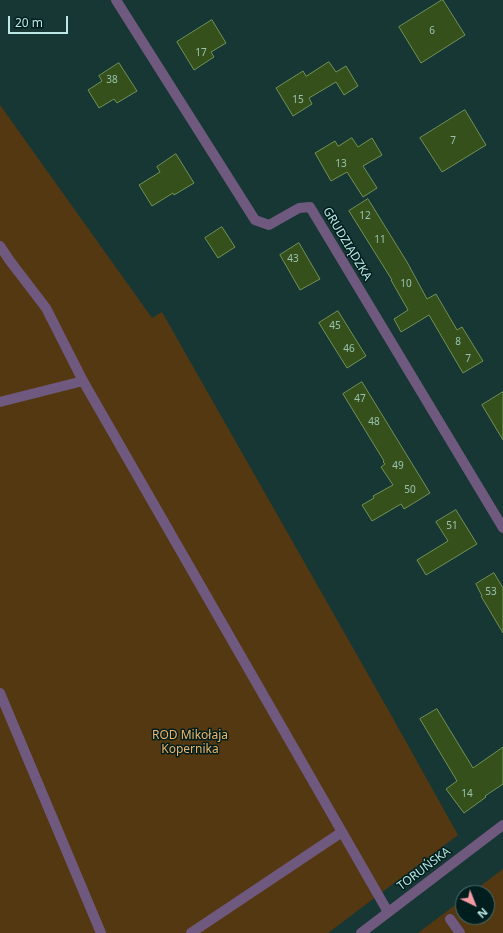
<!DOCTYPE html>
<meta charset="utf-8">
<style>
body{margin:0}
#map{position:relative;width:503px;height:933px;overflow:hidden;background:#173735;font-family:"Noto Sans",sans-serif}
canvas{display:block}
.north{position:absolute;left:455px;top:885px;width:40px;height:40px;box-sizing:border-box;background:#001e1d;border:1px solid #4b6f6d;border-radius:50%;rotate:137deg;font-size:11px;font-weight:700;line-height:16px;text-align:center;color:#bce9e6}
.north::after{content:'';display:block;margin:auto;width:14px;height:18px;background:#f49aa5;clip-path:polygon(50% 0,100% 100%,50% 72%,0 100%)}
.scale{position:absolute;left:8px;top:16px;width:60px;height:18px;box-sizing:border-box;border:2px solid #bce9e6;border-top:0;padding-left:5px;font-size:12px;line-height:14px;white-space:nowrap;color:#bce9e6;-webkit-text-stroke:3px #001e1d;paint-order:stroke}
</style>
<div id="map">
<canvas width="503" height="933"></canvas>
<div class="north">N</div>
<div class="scale">20 m</div>
</div>
<script>
const g = document.querySelector('canvas').getContext('2d');
g.lineJoin = 'round';
function paint(path, color) { g.fillStyle = color; g.fill(path, 'evenodd'); }
function strokePath(path, color, width, dash) { g.strokeStyle = color; g.lineWidth = width; g.lineCap = dash ? 'butt' : 'round'; g.setLineDash(dash || []); g.stroke(path); }
function write(font, color, halo, rows, align = 'center') {
  g.font = font + ' "Noto Sans",sans-serif'; g.lineWidth = 3; g.setLineDash([]); g.textBaseline = 'middle'; g.strokeStyle = halo; g.fillStyle = color; for (const [text, x, y, turn = 0] of rows) {
    g.save(); g.translate(x, y); g.rotate((+turn || 0) * Math.PI / 180); g.textAlign = isNaN(turn) ? turn : align; if (halo) g.strokeText(text, 0, 0); g.fillText(text, 0, 0); g.restore();
  }
}
paint(new Path2D(`
 M0 105 152 318 162 312 390 713 458 835 328 933H0Z
 M503 869V933H418L463 899V917H487V893H471Z`), '#533812');
const building = new Path2D(`
 M442 0H443L465 35 421 63 399 27Z
 M212 20 226 43 211 52 214 57 194 70 177 42Z
 M329 62 336 72 346 66 358 86 344 95 336 82 309 98 312 104 293 116 276 88 303 71 306 76Z
 M119 63 137 91 117 103 114 99 99 108 88 90 102 81 99 76Z
 M465 110 486 145 442 172 420 138Z
 M352 138 358 147 372 138 382 155 363 166 377 188 363 197 347 172 331 181 315 153 335 141 338 146Z
 M176 154 194 183 174 195 173 193 152 206 139 185 160 172 157 167Z
 M368 199 407 262 427 299 436 294 457 330 462 327 483 361 463 373 429 315 401 332 394 319 408 310 391 280H392L349 211Z
 M222 227 235 247 218 258 205 238Z
 M299 243 320 279 300 290 280 255Z
 M338 311 366 356 347 368 319 323Z
 M362 382 430 493 404 509 401 504 372 521 362 505 374 498 373 496 393 485 381 467 385 464 383 462 384 461 343 394Z
 M503 392V440L482 405Z
 M456 510 477 544 426 575 417 560 448 541 436 522Z
 M494 573 503 588V633L481 596H482L476 584Z
 M437 709 473 768 503 747V784L485 796 486 797 464 813 446 789 457 781 420 719Z`);
paint(building, '#35501a');
strokePath(building, '#719256', 1);
strokePath(new Path2D(`
 M116 0 255 220 269 225 299 208 310 207 503 528
 M0 246 10 261 46 308 83 381 388 912
 M0 402 83 381
 M0 693 101 933
 M450 919 460 933
 M191 933 342 832
 M361 933 503 825`), '#70597f', 10);
write('10px', '#9ac3b3', null, [
 ["6",432,31],
 ["17",201,53],
 ["38",112,80],
 ["15",298,100],
 ["7",453,141],
 ["13",341,164],
 ["12",365,216],
 ["11",380,240],
 ["43",293,259],
 ["10",406,284],
 ["45",335,326],
 ["8",458,342],
 ["46",349,349],
 ["7",468,359],
 ["47",360,399],
 ["48",374,422],
 ["49",398,466],
 ["50",410,490],
 ["51",452,526],
 ["53",491,592],
 ["14",467,794]
]);
write('12px', '#bce9e6', '#001e1d', [
 ["GRUDZIĄDZKA",347,244,59],
 ["TORUŃSKA",424,869,-37]
]);
write('12px', '#f0b569', '#001e1d', [
 ["ROD Mikołaja",190,736],
 ["Kopernika",190,750]
]);
</script>
